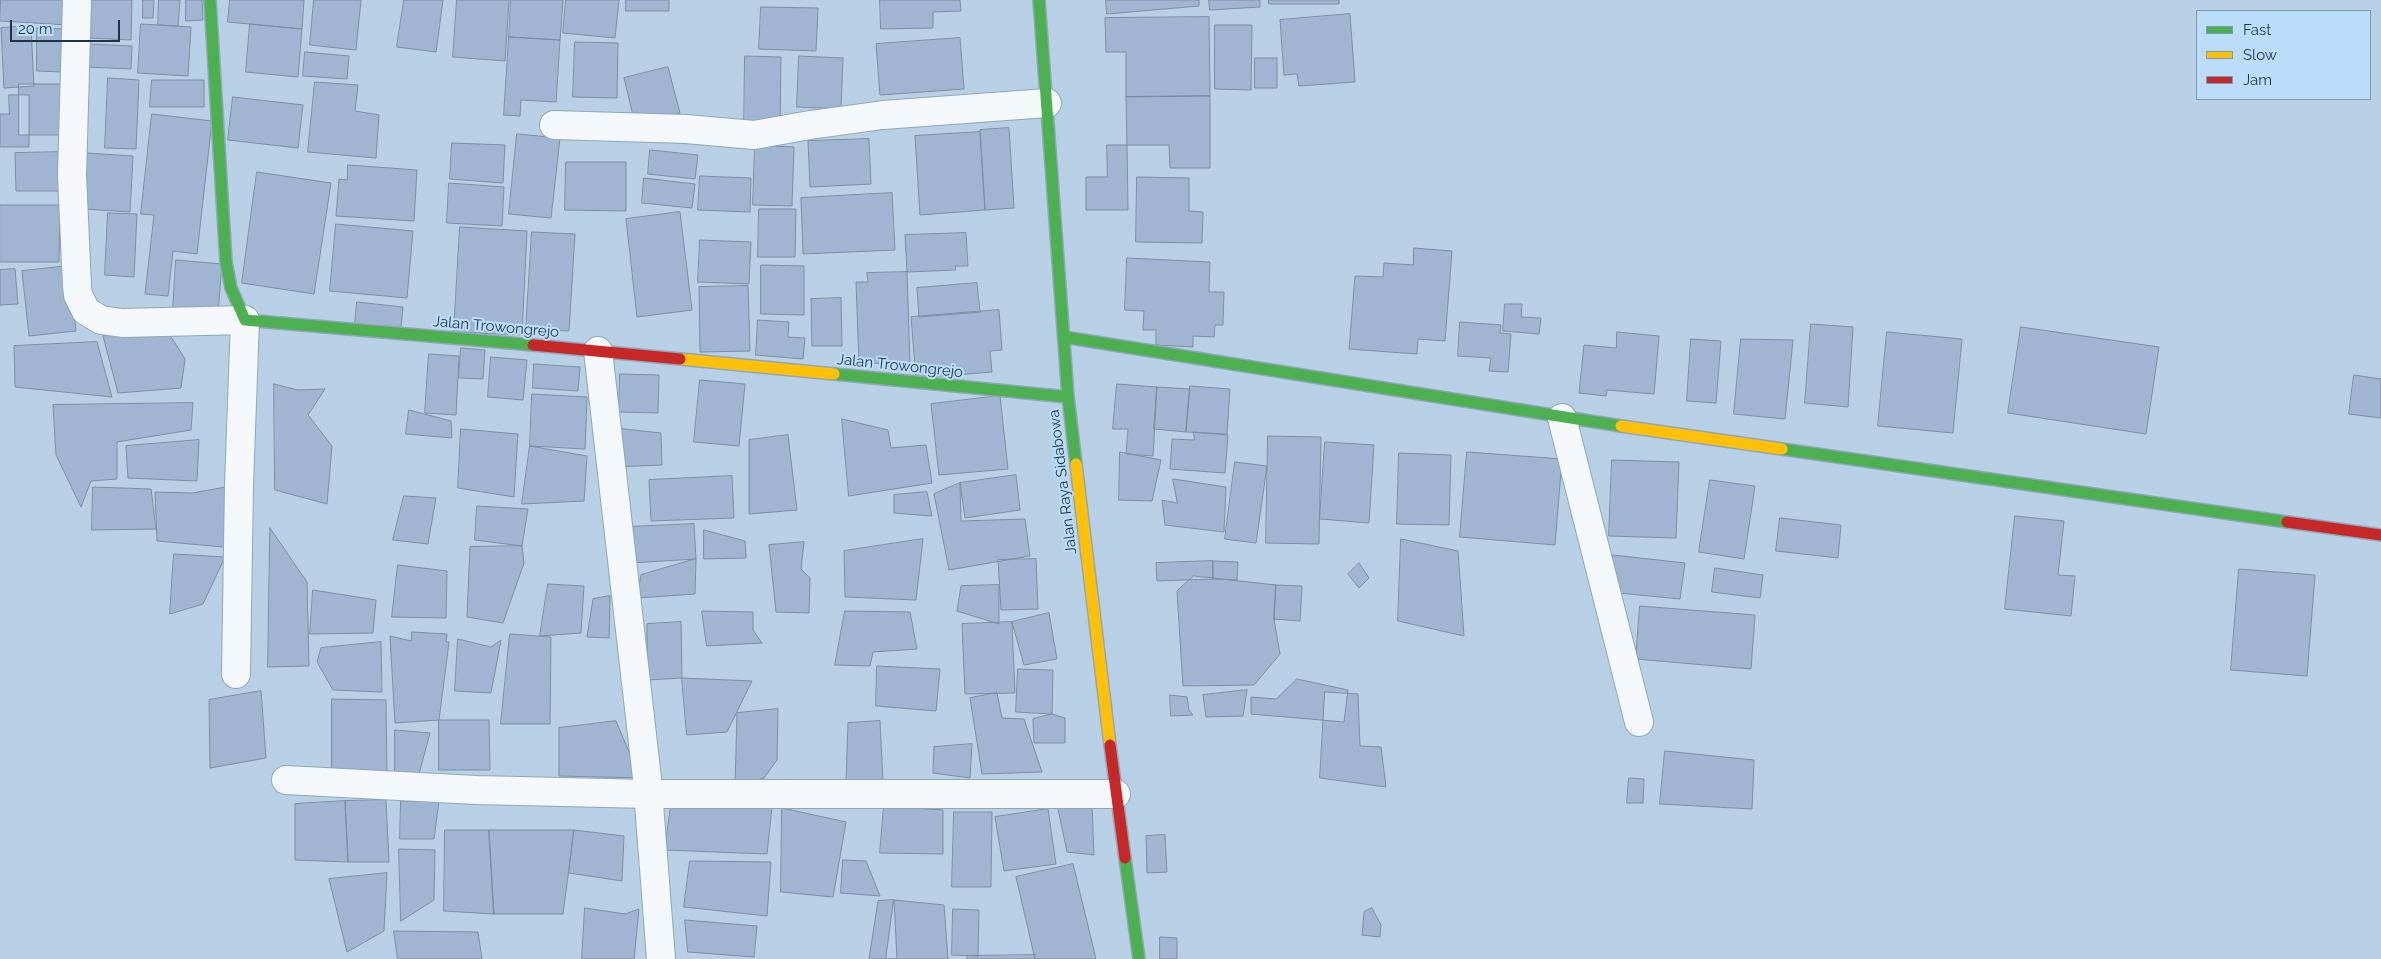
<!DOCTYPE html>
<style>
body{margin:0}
#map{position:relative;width:2381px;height:959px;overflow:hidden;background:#b7d0e5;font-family:Raleway,sans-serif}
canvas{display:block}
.legend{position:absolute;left:2196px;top:10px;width:175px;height:90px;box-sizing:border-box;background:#bbddfa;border:1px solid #7c9ab3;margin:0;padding:6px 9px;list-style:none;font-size:15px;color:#1d3548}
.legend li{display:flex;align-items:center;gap:10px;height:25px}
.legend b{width:25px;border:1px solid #7c9ab3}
.scale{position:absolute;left:10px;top:20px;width:110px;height:22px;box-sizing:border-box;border:2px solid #1d3548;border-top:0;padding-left:6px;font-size:15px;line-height:18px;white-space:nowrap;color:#1d3548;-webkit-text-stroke:4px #bbddfa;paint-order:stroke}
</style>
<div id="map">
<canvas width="2381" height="959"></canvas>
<ul class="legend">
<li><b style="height:6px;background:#4caf50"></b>Fast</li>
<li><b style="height:6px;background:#ffc107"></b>Slow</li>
<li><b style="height:6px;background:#c62828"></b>Jam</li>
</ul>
<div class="scale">20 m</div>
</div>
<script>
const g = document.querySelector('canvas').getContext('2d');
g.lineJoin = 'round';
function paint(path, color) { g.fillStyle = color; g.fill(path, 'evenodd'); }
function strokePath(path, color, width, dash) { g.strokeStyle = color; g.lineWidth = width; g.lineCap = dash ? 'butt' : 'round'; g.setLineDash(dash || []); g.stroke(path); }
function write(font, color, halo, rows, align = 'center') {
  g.font = font + ' Raleway,sans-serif'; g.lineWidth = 4; g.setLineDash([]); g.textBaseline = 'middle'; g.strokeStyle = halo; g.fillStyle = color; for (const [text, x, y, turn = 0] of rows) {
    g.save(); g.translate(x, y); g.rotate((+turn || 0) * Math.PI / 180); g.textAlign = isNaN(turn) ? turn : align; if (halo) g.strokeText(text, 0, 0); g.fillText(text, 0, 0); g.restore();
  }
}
const building = new Path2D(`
 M1 0H70L68 25 0 21Z
 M89 0H132L131 40 89 38Z
 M143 0H154L153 18H143Z
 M159 0H180L178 26 158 25Z
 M186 0H202L203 20 186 21Z
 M230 0H304L302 29 228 22Z
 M314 0H361L356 50 310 45Z
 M404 0H443L436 52 397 47Z
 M457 0H509L505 61 453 57Z
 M511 0H563L560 40 509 37Z
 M566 0H619L615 38 563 33Z
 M626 0H669V11H626Z
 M880 0H960L961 11 933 12V28L881 29Z
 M1106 0H1199V6L1107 14Z
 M1209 0H1260V7L1210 10Z
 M1269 0H1339V4H1269Z
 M761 7 818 8 816 51 759 49Z
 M1350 14 1355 82 1299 86 1297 74 1284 75 1280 20Z
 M1209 17 1210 96 1126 97V52H1106L1105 18Z
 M141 24 191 27 188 76 138 73Z
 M250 24 302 29 298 77 246 72Z
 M1215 25H1252L1251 90 1215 89Z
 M31 26 34 86 4 88 1 28Z
 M37 28 64 29 63 72 37 71Z
 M509 37 560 40 556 102 521 100 520 116 504 115Z
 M960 38 964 89 880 95 876 44Z
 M575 42 618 43 617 98 573 97Z
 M89 44 132 46 131 69 87 67Z
 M305 52 349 56 347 79 303 76Z
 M745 56 781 57 780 128 744 127Z
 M799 56 843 58 841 109 797 107Z
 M1255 58H1277V88H1255Z
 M668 67 680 113 635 124 624 78Z
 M108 78 139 80 136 149 105 148Z
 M152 80H204V107H150Z
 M315 82 358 85 355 111 379 115 376 158 308 152Z
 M19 84H70L71 135H19Z
 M9 95H29V147H0V114H9Z
 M1210 96V168H1170L1169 145H1127L1126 97Z
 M233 97 303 105 298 148 228 140Z
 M152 114 212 121 197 254 173 251 168 296 145 294 154 215 141 214Z
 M1009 128 1014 208 985 210 980 130Z
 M980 132 985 210 920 215 915 136Z
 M517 134 560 138 551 218 509 214Z
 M869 139 871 184 810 187 808 141Z
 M452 143 505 145 503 183 450 179Z
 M755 145 794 147 792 206 753 205Z
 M1107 145H1127L1128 210H1086V177H1107Z
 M650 150 698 155 695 179 648 174Z
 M66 152 67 191H16L15 153Z
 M87 153 133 156 130 212 83 209Z
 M566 162H626V211L565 210Z
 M348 165 417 170 414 221 336 216 339 179 347 180Z
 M257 172 331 183 314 294 242 283Z
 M700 176 751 178 750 212 698 210Z
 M1137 177 1189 178V211L1203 212 1202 243 1136 242Z
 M644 178 695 184 692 208 642 203Z
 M449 183 504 187 502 226 447 223Z
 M892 193 895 250 803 254 801 198Z
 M0 205H60L59 262H0Z
 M759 209H796L795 257H758Z
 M680 212 692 310 637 317 626 219Z
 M108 213 137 214 134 277 105 275Z
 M336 224 413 231 407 298 330 291Z
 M460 227 527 231 522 335 454 332Z
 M532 232 575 234 569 331 526 329Z
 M966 233 968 266H955L956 270 907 272 905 235Z
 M700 240 751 242 749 284 698 282Z
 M1414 248 1452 251 1445 341 1418 339 1417 354 1349 349 1355 276 1383 277 1384 263 1413 265Z
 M1127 258 1210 262 1209 292H1224L1223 325H1215L1214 337 1193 336V347L1156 345V330H1143L1144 311 1125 310Z
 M176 260 222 264 218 313 173 310Z
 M761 265 804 266V315L761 314Z
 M69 266 76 331 29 336 22 271Z
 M15 269 18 304 0 305V270Z
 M907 272 910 362 859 364 856 282H868L867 273Z
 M977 283 980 312 919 317 917 288Z
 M748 286 750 351 700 352 699 287Z
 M841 298 842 346H812L811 299Z
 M357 302 403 307 401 328 355 324Z
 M1505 304H1522L1521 317 1541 318 1539 334 1503 331Z
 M999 310 1002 350 990 351 992 372 916 378 911 317Z
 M758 320 789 322 788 337 805 338 803 359 756 355Z
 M1460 322 1501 325 1500 333 1511 334 1508 372 1489 371 1491 358 1458 356Z
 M1811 324 1853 327 1848 407 1805 403Z
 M2021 327 2159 347 2146 434 2008 413Z
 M1617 332 1659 336 1654 394 1607 390 1606 396 1579 393 1584 345 1616 348Z
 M1887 332 1962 339 1953 433 1878 426Z
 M170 335 185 359 181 388 118 393 103 336Z
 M1691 339 1721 341 1716 403 1687 401Z
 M1741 339 1793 340 1785 419 1734 414Z
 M97 342 112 397 15 387 14 346Z
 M461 348 485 350 483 379 459 378Z
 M429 354 459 356 456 415 425 413Z
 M491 357 527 360 523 400 488 397Z
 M534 364 580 367 578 391 533 388Z
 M620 374 659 375 658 413 619 412Z
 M2354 375 2381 379V418L2349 414Z
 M700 380 745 384 739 446 694 442Z
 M274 384 298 390 325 389 308 415 332 446 327 504 275 490Z
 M1117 384 1157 387 1153 456 1126 454 1128 429H1113Z
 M1190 386 1230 389 1227 434 1186 432Z
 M1157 387 1190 389 1186 432 1154 429Z
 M532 394 587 397 585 449 530 446Z
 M1000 396 1008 469 939 475 931 404Z
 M193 403 191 430 117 442V479L91 481 81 507 56 455 53 405Z
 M409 410 451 421 452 438 406 434Z
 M842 419 888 430 891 448 926 445 932 483 849 496Z
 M615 428 661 433 662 465 613 467Z
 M461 429 518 434 514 497 458 488Z
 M1194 432 1228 435 1225 473 1170 469 1172 439 1194 440Z
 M788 435 797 510 749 514V440Z
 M1268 436 1321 437 1319 544 1266 543Z
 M199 440 197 481 128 478 126 446Z
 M1325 442 1374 445 1369 523 1320 519Z
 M530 446 587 456 584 501 522 504Z
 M1120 452 1161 460 1152 501 1119 500Z
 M1467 452 1562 459 1555 545 1460 537Z
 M1399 453 1451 455 1449 525 1397 524Z
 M1612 460 1679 462 1676 538 1609 536Z
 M1235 462 1267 466 1256 543 1225 539Z
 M1016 475 1020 510 965 518 960 483Z
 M732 476 734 518 651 521 649 480Z
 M1173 479 1226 487 1224 532 1165 525 1162 500 1177 503Z
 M1710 480 1755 486 1744 559 1699 552Z
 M960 483 961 521 1025 519 1030 556 949 570 934 494Z
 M233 486 234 548 157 541 155 492 192 493Z
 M93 487 151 489 156 529 92 530Z
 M927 492 932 516 894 513V495Z
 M404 496 436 498 428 544 393 540Z
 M477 506 528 509 522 546 475 540Z
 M2015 516 2064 521 2058 575 2075 576 2071 616 2005 609Z
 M1780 518 1841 525 1838 558 1776 551Z
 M694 524 696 559 630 563 628 527Z
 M270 528 307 582 309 666 268 667Z
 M704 530 745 541 746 558 704 559Z
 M923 539 916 600 845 597 844 551Z
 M1401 539 1458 551 1464 636 1398 621Z
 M804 542 801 569 810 578 809 613 776 612 769 545Z
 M522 546 524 563 503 623 467 617 470 547Z
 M174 554 225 557 203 604 170 614Z
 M1613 555 1685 563 1680 599 1609 592Z
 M696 559 695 594 637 598 641 575Z
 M1036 559 1038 609 1001 610 998 560Z
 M1213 561 1238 562 1237 580 1213 579Z
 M1213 561V579L1157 581 1156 563Z
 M1359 563 1369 578 1359 588 1348 574Z
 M398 565 447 571 446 618 392 617Z
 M1715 568 1763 575 1760 598 1712 592Z
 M2239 569 2315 575 2307 676 2231 670Z
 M1194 576 1276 585 1274 619 1280 654 1254 685 1183 686 1177 591Z
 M548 584 584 586 581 633 540 636Z
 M999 585V624L957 611 961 586Z
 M1276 585 1302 586 1300 621 1274 619Z
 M313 590 376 600 373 633 310 634Z
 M610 596 609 638 587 637 593 599Z
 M1640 606 1755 615 1751 669 1636 659Z
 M702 611 753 612V630L762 643 707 646Z
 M845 611 910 612 917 649 873 652 870 666 835 665Z
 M1049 613 1057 659 1024 665 1012 622Z
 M681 622 682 678 647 680V624Z
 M1012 622 1015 693 965 694 962 624Z
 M412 632 447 634 446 642H449L439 720 395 723 390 636 411 641Z
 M510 634 551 637 550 724H501Z
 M458 639 491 647 501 640 491 693 455 691Z
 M381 642 382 692 333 690 317 662 321 648Z
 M877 666 940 669 936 711 876 706Z
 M1018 669 1053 670 1052 714 1016 712Z
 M682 678 752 681 727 732 687 735Z
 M1297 679 1348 690 1344 722 1251 714V697L1276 699Z
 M1247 690 1243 716 1206 717 1203 695Z
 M261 691 266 758 210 768 209 700Z
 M1325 692 1358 694 1360 746 1381 747 1386 787 1320 778Z
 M997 693 1002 718 1024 719 1042 772 982 774 970 698Z
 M1170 695 1187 697 1189 710 1193 715 1171 716Z
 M332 699 386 700 387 773 332 771Z
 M778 709 777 760 764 778 735 787 737 713Z
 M1052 714 1065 718V743H1034L1033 719Z
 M439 720H489L490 770H439Z
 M616 721 640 778 559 776V728Z
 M880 721 883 782 846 783 848 723Z
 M395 730 430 733 418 778 395 780Z
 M972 744 970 778 933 773 934 747Z
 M1665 751 1754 760 1752 809 1660 804Z
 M1629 778 1644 779 1643 803H1627Z
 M386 800 389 862H348L345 801Z
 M345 801 348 862 295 860V804Z
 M401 801H439L434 839H400Z
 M1063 802 1092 804 1094 855 1067 852 1058 809Z
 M671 806 772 807 767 854 665 850Z
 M884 806 943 810V854L880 853Z
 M782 808 846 822 833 897 781 892Z
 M1048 809 1056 864 1004 871 995 817Z
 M954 812H992L991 887H952Z
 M445 830H489L494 914 444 911Z
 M489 830H574L563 914H494Z
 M574 830 624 836 622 881 569 873Z
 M1165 835 1167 872 1147 873 1146 836Z
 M399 849 435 850 434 900 401 921Z
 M843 860 866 861 880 896 841 893Z
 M690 861 771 862 767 916 684 907Z
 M1073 864 1096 959H1035L1016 877Z
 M387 873 384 931 347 952 329 879Z
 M894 900 944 905 948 959H886Z
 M894 900 897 959H869L878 901Z
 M585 908 625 914 639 909 634 959H582Z
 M1372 908 1381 925 1380 937 1362 935 1364 912Z
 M953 909 979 910 978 956 952 955Z
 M685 920 757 926 754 957 688 952Z
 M394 931 478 932 482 959H398Z
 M1160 937 1177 938V959H1160Z
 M1035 955V959H967V956Z`);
paint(building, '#a0b5d2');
strokePath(building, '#7d8da1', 1);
const street = new Path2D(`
 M77 0 72 175 77 286 78 295 86 311 101 320 122 323 245 320 239 485 236 674
 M554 125 686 129 754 135 810 125 883 115 1047 103
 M598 351 647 778 661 959
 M1562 418 1639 722
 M286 780 476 790 648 794H1116`);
const fast = new Path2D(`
 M210 0 226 262 231 288 245 320 533 345
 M1039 0 1068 397 1076 464
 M1064 337 1621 426
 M834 374 1068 397
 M1782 449 2287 522
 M1125 858 1139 959`);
const slow = new Path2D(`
 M680 359 834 374
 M1621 426 1782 449
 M1076 464 1110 745`);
const jam = new Path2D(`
 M533 345 680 359
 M2287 522 2381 535
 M1110 745 1125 858`);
strokePath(street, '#90a6b8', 30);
strokePath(fast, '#90a6b8', 14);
strokePath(slow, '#90a6b8', 14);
strokePath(jam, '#90a6b8', 14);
strokePath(street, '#f4f8fb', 28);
strokePath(fast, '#4caf50', 11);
strokePath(slow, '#ffc107', 11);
strokePath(jam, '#c62828', 11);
write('15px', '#1d3548', '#bbddfa', [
 ["Jalan Trowongrejo",496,327,5],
 ["Jalan Trowongrejo",900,366,6],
 ["Jalan Raya Sidabowa",1063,482,-97]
]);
</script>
